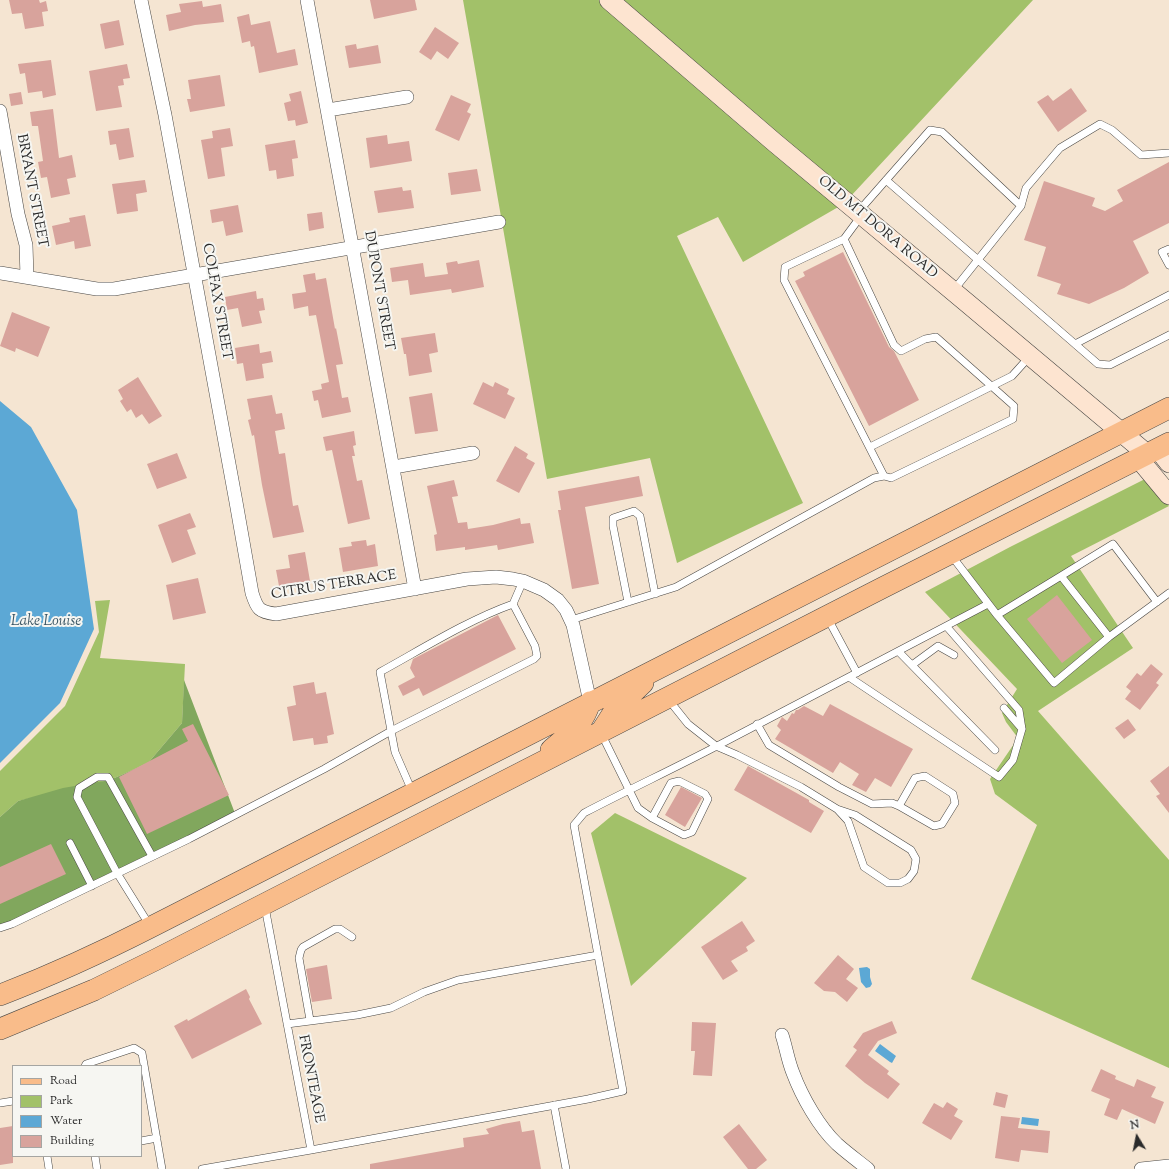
<!DOCTYPE html>
<style>
body{margin:0}
#map{position:relative;width:1169px;height:1169px;overflow:hidden;background:#f5e5d2;font-family:"Sorts Mill Goudy",serif}
canvas{display:block}
.legend{position:absolute;left:12px;top:1065px;width:130px;height:92px;box-sizing:border-box;background:#f6f6f2;border:1px solid #a5a5a2;margin:0;padding:5px 7px;list-style:none;font-size:12px;color:#2b2b2b}
.legend li{display:flex;align-items:center;gap:8px;height:20px}
.legend b{width:20px;border:1px solid #a5a5a2}
.north{position:absolute;left:1117px;top:1117px;width:40px;height:40px;-webkit-text-stroke:3px #f6f6f2;paint-order:stroke;rotate:350deg;font-size:11px;font-weight:700;line-height:16px;text-align:center;color:#2b2b2b}
.north::after{content:'';display:block;margin:auto;width:14px;height:18px;background:#2b2b2b;clip-path:polygon(50% 0,100% 100%,50% 72%,0 100%)}
</style>
<div id="map">
<canvas width="1169" height="1169"></canvas>
<ul class="legend">
<li><b style="height:5px;background:#f9bc8a"></b>Road</li>
<li><b style="height:11px;background:#a2c169"></b>Park</li>
<li><b style="height:11px;background:#5ca8d5"></b>Water</li>
<li><b style="height:11px;background:#d8a39c"></b>Building</li>
</ul>
<div class="north">N</div>
</div>
<script>
const g = document.querySelector('canvas').getContext('2d');
g.lineJoin = 'round';
function paint(path, color) { g.fillStyle = color; g.fill(path, 'evenodd'); }
function strokePath(path, color, width, dash) { g.strokeStyle = color; g.lineWidth = width; g.lineCap = dash ? 'butt' : 'round'; g.setLineDash(dash || []); g.stroke(path); }
function write(font, color, halo, rows, align = 'center') {
  g.font = font + ' "Sorts Mill Goudy",serif'; g.lineWidth = 4; g.setLineDash([]); g.textBaseline = 'middle'; g.strokeStyle = halo; g.fillStyle = color; for (const [text, x, y, turn = 0] of rows) {
    g.save(); g.translate(x, y); g.rotate((+turn || 0) * Math.PI / 180); g.textAlign = isNaN(turn) ? turn : align; if (halo) g.strokeText(text, 0, 0); g.fillText(text, 0, 0); g.restore();
  }
}
paint(new Path2D(`
 M463 0H600L840 206 743 262 718 217 677 236 803 503 677 563 650 458 547 479Z
 M619 0H1033L850 197Z
 M1147 478 1169 506 1071 556 1133 648 1038 711 1169 860V1068L971 979 1037 825 995 794 990 779 1018 738 1006 722 1002 713 1017 689 925 592 1010 547Z
 M110 600 100 658 185 664 182 723 148 763 110 780 18 801 0 817V771L65 706 99 632 95 601Z
 M615 813 747 878 631 986 591 833Z`), '#a2c169');
paint(new Path2D(`
 M184 680 236 816 0 927V817L18 801 63 788 110 780 148 763 182 723Z`), '#81a75d');
paint(new Path2D(`
 M0 401 31 427 77 510 94 629 60 703 0 763Z
 M867 967 870 969V977L872 984 870 987 866 988 861 982 859 968Z
 M880 1044 896 1056 892 1063 890 1062 875 1051Z
 M1022 1117 1039 1119 1038 1126 1021 1124Z`), '#5ca8d5');
paint(new Path2D(`
 M9 0H39L40 3 46 1 48 11 42 12 44 26 25 29 22 13 12 14Z
 M370 0H415L417 10 374 19Z
 M202 1 203 7 221 4 224 22 195 25 169 31 166 15 181 12 179 4Z
 M249 14 251 25 270 21 277 53 295 49 298 65 259 73 254 46 251 47 250 41 242 43 237 17Z
 M119 20 124 45 105 49 100 24Z
 M435 27 459 43 448 59 437 51 431 60 419 52Z
 M356 44 357 49 378 45 381 63 349 68 345 46Z
 M51 60 56 95 43 98 42 91 28 93 25 73 20 74 18 64Z
 M127 64 130 78 123 79 124 85 118 86 122 107 96 111 89 71Z
 M220 75 225 106 190 112 187 99H191L188 80Z
 M1071 88 1087 111 1058 132 1037 102 1048 95 1053 101Z
 M301 91 308 123 296 126 295 120 288 121 284 103 291 101 289 94Z
 M21 92 23 104 11 106 9 94Z
 M451 95 471 104 467 112 471 114 459 141 435 130Z
 M53 109 59 158 72 155 76 177 67 179 70 194 51 198 47 177 41 178 38 162 43 161 38 126H32L30 112Z
 M129 128 134 157 119 160 116 144 110 145 108 131Z
 M230 128 233 146 221 148 225 176 208 179 201 140 213 138 212 131Z
 M387 135 388 144 409 141 412 161 370 168 366 138Z
 M295 140 298 158 292 159 294 176 277 179 276 170 269 171 265 145Z
 M1169 162V223L1133 241 1149 273 1124 288 1089 304 1057 294 1061 284 1037 276 1046 247 1024 240 1044 181 1095 198 1092 206 1105 211 1123 201 1117 190Z
 M477 169 481 191 451 195 448 173Z
 M145 180 147 192 136 194 138 211 117 214 112 184Z
 M402 187 403 191 411 190 414 208 378 213 374 191Z
 M238 205 243 232 226 236 223 221 212 223 210 210Z
 M322 212 324 228 309 231 307 214Z
 M85 215 91 246 75 249 74 241 56 245 52 226 70 222 69 218Z
 M843 252 889 347 894 351 919 400 869 426 795 281 805 276 803 272Z
 M479 260 484 287 452 293 451 289 410 295 408 280 392 282 390 268 423 263 425 277 448 274 446 263 457 261 458 264Z
 M315 273 316 280 326 278 335 329 336 328 343 364 336 365 342 398 348 397 351 412 322 418 318 400 314 401 312 391 322 389 321 384 329 382 316 315 309 316 308 306 294 309 292 294 306 292 303 275Z
 M256 291 257 299 263 298 265 310 259 311 262 323 242 327 238 308 227 310 225 297Z
 M12 312 50 327 38 357 16 348 15 352 0 346Z
 M435 333 438 352 429 354 432 372 409 376 406 354H404L401 338Z
 M259 344 260 353 271 351 273 362 262 364 264 378 246 381 243 363 237 364 235 348Z
 M138 377 162 416 149 424 142 414 136 418 131 409 127 412 120 401 123 399 118 390Z
 M483 382 493 387 495 382 509 389 507 394 515 398 505 419 473 404Z
 M432 393 438 431 415 434 409 397Z
 M272 395 276 414 282 413 285 429 275 431 279 454 285 453 293 506 298 505 304 532 273 538 262 485 254 435 252 436 248 420 251 419 247 399Z
 M354 431 356 445 353 446 355 456H352L357 481 362 480 370 519 348 524 332 450 326 451 323 437Z
 M515 446 528 454 526 458 535 463 519 493 496 481Z
 M177 453 187 478 157 489 147 464Z
 M639 476 643 496 585 507 599 584 572 589 558 510H561L558 491Z
 M454 480 458 496 452 497 458 523 467 522 468 529 493 525 520 518 521 524 530 523 534 543 498 550 497 545 465 550V547L436 551 434 535 437 534 427 486Z
 M190 513 196 527 187 530 196 554 172 563 158 525Z
 M366 540 367 546 375 544 378 566 343 572 339 548 352 546 351 542Z
 M305 552 310 581 279 586 276 570 290 568 288 555Z
 M198 578 206 613 173 620 166 585Z
 M1057 595 1092 640 1062 663 1027 619Z
 M498 615 516 649 423 696 419 688 403 696 398 686 415 677 410 668 413 659Z
 M1151 664 1163 674 1156 683 1159 685 1140 710 1125 699 1131 691 1126 687 1137 673 1141 676Z
 M314 682 316 694 326 692 334 734 327 736 328 743 314 745 313 738 293 741 287 707 296 705 293 686Z
 M830 704 913 749 891 787 875 778 866 792 852 785 859 774 840 762 833 773 775 739 781 730 777 726 782 717 787 721 792 713 794 714 796 710H798L804 706 823 716Z
 M1128 719 1136 730 1124 739 1115 728Z
 M193 724 229 795 147 834 119 777 188 741 182 729Z
 M748 766 809 800V802L824 811 811 833 734 790Z
 M1169 766V813L1156 796 1160 794 1150 781Z
 M681 787 702 798 685 827 665 815Z
 M51 844 66 874 0 904V867Z
 M742 921 755 941 746 947 748 951 731 961 738 971 723 980 701 947Z
 M838 955 854 969 846 979 858 988 847 1002 835 992 824 991 814 983Z
 M327 965 332 999 312 1002 306 969Z
 M246 989 250 997 249 999 262 1024 192 1059 174 1026 187 1019 188 1021Z
 M892 1021 897 1033 878 1041 868 1055 889 1071 887 1074 900 1084 888 1099 865 1083 845 1066 857 1050 853 1047 863 1033Z
 M692 1022 716 1023 712 1076 693 1075 695 1051H691Z
 M1101 1069 1116 1076 1115 1079 1134 1087 1137 1079 1156 1087 1151 1097 1164 1102 1155 1124 1122 1109 1117 1120 1104 1115 1110 1099 1091 1091Z
 M996 1092 1008 1095 1005 1108 993 1105Z
 M947 1102 958 1109 954 1116 963 1121 951 1140 922 1123 934 1103 943 1108Z
 M1001 1116 1020 1118 1018 1128 1050 1131 1048 1153 1021 1150 1019 1162 995 1158Z
 M520 1121 522 1132 534 1130 541 1169H370V1164L464 1147 463 1138 489 1134 486 1129 503 1124Z
 M739 1124 767 1160 756 1169H748L723 1137Z
 M13 1126V1163L0 1165V1128Z`), '#d8a39c');
const lane = new Path2D(`
 M886 180 1098 364 1110 365 1169 335
 M858 212 930 130 942 132 1021 206
 M844 239 785 267 784 280 884 476
 M1169 249 1162 252 1169 265
 M953 291 1021 206 1026 188 1060 148 1100 124 1112 130 1141 155 1169 153
 M1075 344 1169 295
 M870 447 1012 376 1030 356
 M951 555 997 615 1061 576
 M628 602 613 526V518L634 511 640 516 655 594
 M1157 602 1113 544 1061 576 1109 637 1169 593
 M997 615 1054 683 1109 637
 M827 617 857 673
 M571 620 676 587 874 478 884 476 891 478 1013 419 1014 406 936 337 925 339 901 351 894 345 844 239 861 216
 M899 652 995 750
 M912 665 938 646 954 655
 M849 677 999 777 1013 760 1022 729 1019 710 947 627
 M668 699 688 724 716 746 737 755 801 787 837 809 848 821 864 867 888 883H900L908 879 914 871 916 859 911 850 855 815 837 809
 M1004 708 1022 729
 M757 724 769 745 839 787 872 804 892 803 899 806 934 826 942 824 955 803 953 794 925 776 915 778 899 806
 M601 733 638 808 652 818 684 835 692 832 708 799 705 794 679 781 671 783 652 818
 M412 791 395 752 380 672C422 649 468 620 513 604L523 581
 M70 843 92 886
 M150 926 117 873 77 797 79 788 97 777H108L152 856
 M0 928 12 924 189 839 324 769 391 731 534 659 537 656 535 646 513 604
 M310 1020 299 958 301 950 303 947 335 929H340L352 937
 M287 1024 357 1015 391 1008 424 992 458 980 598 955
 M85 1066 86 1064 134 1048 142 1053 162 1169
 M0 1103 13 1101
 M554 1105 566 1169
 M141 1141 157 1138
 M311 1150 588 1099 623 1091 574 825 584 813C628 790 673 769 717 746 807 698 898 652 988 604
 M47 1156 49 1169
 M95 1156 97 1169
 M202 1169 311 1150 265 907`);
const street = new Path2D(`
 M141 0 165 115 236 502 252 593C257 609 259 612 276 614L467 579 496 577 513 579 523 581 544 590 558 600 566 610 573 625 590 702
 M307 0 415 589
 M328 110 407 97
 M0 111 18 214 26 245 27 277
 M0 273 97 289H114L499 222
 M394 467 473 453
 M782 1035C786 1047 788 1061 793 1073 802 1097 819 1127 837 1144 847 1153 858 1161 868 1169
 M1141 1169 1169 1166`);
const secondary = new Path2D(`
 M609 0 774 142 966 302 1147 454
 M1158 449 1169 463
 M1139 459 1169 495`);
const primary = new Path2D(`
 M601 732 615 710 643 683
 M551 750C569 734 583 726 590 702
 M0 995C52 975 102 952 151 927L1169 408
 M0 1029 94 990 155 960 884 587 1169 443`);
strokePath(lane, '#494744', 8);
strokePath(street, '#494744', 14);
strokePath(secondary, '#494744', 20);
strokePath(primary, '#494744', 22);
strokePath(lane, '#fff', 7);
strokePath(street, '#fff', 13);
strokePath(secondary, '#fde4d0', 19);
strokePath(primary, '#f9bc8a', 21);
write('14px', '#2b2b2b', '#f6f6f2', [
 ["BRYANT STREET",31,191,79],
 ["OLD MT DORA ROAD",877,228,40],
 ["DUPONT STREET",378,291,80],
 ["COLFAX STREET",216,302,80],
 ["CITRUS TERRACE",334,586,-9],
 ["FRONTEAGE",310,1079,79]
]);
write('italic 15px', '#3c5766', '#f6f6f2', [
 ["Lake Louise",46,622]
]);
</script>
